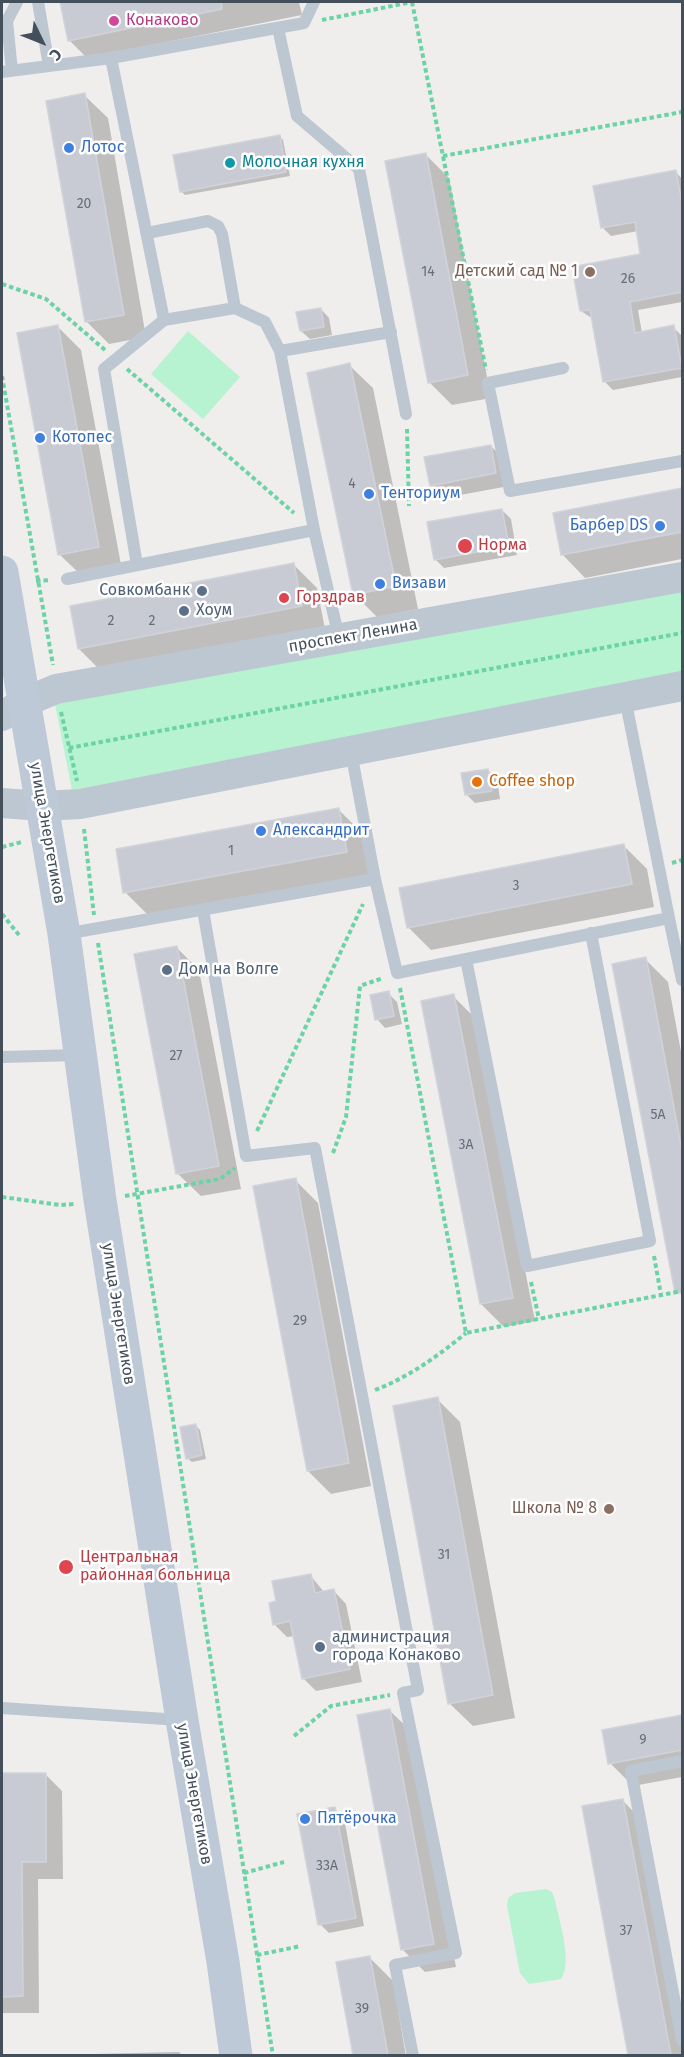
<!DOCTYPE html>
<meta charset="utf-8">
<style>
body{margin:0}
#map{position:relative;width:684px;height:2057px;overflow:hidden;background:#f0eded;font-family:"Fira Sans",sans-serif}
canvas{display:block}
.frame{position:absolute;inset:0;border:3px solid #444f5c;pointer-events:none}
.north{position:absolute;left:12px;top:12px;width:60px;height:60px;-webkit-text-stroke:4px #fff;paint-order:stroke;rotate:133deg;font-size:16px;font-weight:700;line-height:24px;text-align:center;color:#444f5c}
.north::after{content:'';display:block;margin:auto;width:21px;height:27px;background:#444f5c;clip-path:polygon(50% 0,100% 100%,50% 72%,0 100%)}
</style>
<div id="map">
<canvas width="684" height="2057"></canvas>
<div class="frame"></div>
<div class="north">С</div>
</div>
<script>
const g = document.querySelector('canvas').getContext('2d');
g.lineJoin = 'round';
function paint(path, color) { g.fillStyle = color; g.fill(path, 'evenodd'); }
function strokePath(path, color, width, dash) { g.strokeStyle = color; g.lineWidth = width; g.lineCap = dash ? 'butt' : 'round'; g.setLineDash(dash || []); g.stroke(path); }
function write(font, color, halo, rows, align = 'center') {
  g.font = font + ' "Fira Sans",sans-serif'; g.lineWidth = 5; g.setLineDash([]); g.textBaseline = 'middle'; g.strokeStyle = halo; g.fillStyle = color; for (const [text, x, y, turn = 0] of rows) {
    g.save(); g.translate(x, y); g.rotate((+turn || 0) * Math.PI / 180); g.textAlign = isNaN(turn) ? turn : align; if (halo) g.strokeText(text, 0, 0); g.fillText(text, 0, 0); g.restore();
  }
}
paint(new Path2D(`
 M188 331 240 377 203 419 151 374Z
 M682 591V673L72 790 55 704Z
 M546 1889 552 1892 555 1900C559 1920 573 1963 561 1979L529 1984 520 1973 507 1906 508 1898 515 1893Z`), '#b7f2d1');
paint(new Path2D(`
 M61 2H299L302 15 87 58 69 40Z
 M84 95 108 118 146 337 109 344 86 321Z
 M279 136 283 140 290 176 185 195 181 191Z
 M426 155 449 178 491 398 452 405 429 382Z
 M676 172 682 179V302L638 310 642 333 673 327 682 336V377L613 390 604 381 593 319 581 311 642 255 638 231 611 236 602 227Z
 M321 309 329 318 332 335 310 339 301 331Z
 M58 327 81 350 122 570 83 577 59 554Z
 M349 365 373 388 418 609 377 617 354 594Z
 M491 446 504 459 509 486 444 498 431 485Z
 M682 490V559L585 578 562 554 554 514Z
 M502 510 511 519 517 555 444 568 435 559Z
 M294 565 317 588 325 629 102 672 79 649Z
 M488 770 497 779 500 799 475 803 467 795Z
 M339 810 362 833 369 875 148 915 125 892Z
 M624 846 647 869 654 907 431 950 408 927Z
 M176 947 199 970 241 1189 201 1196 177 1173Z
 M645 959 668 982 682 1057V1278L671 1266Z
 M388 993 397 1002 402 1024 385 1028 377 1019Z
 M453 996 476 1019 535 1321 504 1327 481 1304Z
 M295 1180 318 1203 371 1486 331 1494 308 1471Z
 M437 1399 460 1422 515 1718 473 1726 449 1703Z
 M196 1426 200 1430 206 1459 192 1462 187 1458Z
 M310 1575 324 1592 333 1590 346 1604 362 1682 316 1691 303 1678 295 1636 287 1637 274 1624 278 1603Z
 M389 1710 413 1733 456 1967 425 1972 402 1949Z
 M682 1717V1777L633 1786 610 1763 604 1731Z
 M2 1774H45L62 1791 63 1879H38L39 2013H2Z
 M622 1800 645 1823 682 2022V2056H630L583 1807Z
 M335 1809 344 1818 364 1926 329 1933 320 1924Z
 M370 1958 393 1981 406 2056H355L338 1964Z
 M179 2052 183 2056H49V2055Z`), '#0003');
const building = new Path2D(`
 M60 2H221L222 9 68 41Z
 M85 93 124 315 85 322 46 101Z
 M280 135 286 172 180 192 173 155Z
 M426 153 468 375 428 383 385 161Z
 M676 170 682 204V292L630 302 635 333 674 325 682 368 603 382 590 310 580 311 572 267 640 254 635 222 601 228 593 186Z
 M321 308 324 327 300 331 296 312Z
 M58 325 99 547 58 555 17 333Z
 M350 363 396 586 353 595 307 373Z
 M491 445 496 473 430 486 424 457Z
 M682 488V532L561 555 553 513Z
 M502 509 509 546 434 560 427 522Z
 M294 563 302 606 78 649 70 606Z
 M488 769 492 791 465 795 461 773Z
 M339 808 347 852 123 893 116 849Z
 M624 844 632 884 407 928 399 888Z
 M177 946 219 1166 176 1174 134 954Z
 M646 957 682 1151V1293H675L612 964Z
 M389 991 394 1016 375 1020 370 995Z
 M454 994 513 1298 480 1304 421 1001Z
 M296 1178 349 1463 307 1471 253 1186Z
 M438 1397 493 1695 448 1704 393 1406Z
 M196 1424 202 1455 186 1459 180 1427Z
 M311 1574 315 1593 334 1589 350 1669 302 1679 290 1621 273 1625 269 1603 276 1601 272 1581Z
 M390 1709 434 1944 401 1950 357 1715Z
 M682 1715V1750L608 1764 602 1730Z
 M2 1773H46V1862H22L23 1996 2 1997Z
 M623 1799 671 2055H628L582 1806Z
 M335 1807 356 1918 318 1925 297 1814Z
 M370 1956 388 2055H353L336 1962Z`);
paint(building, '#c8cbd4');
strokePath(building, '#d0d3d9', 1.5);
strokePath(new Path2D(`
 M412 2 486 370
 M322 20 412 2
 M443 156 682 112
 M2 284 46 299 105 350
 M127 369 294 513
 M2 376 53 665
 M407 429 409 506
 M36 581 51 580
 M61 712 77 781
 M69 748 682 633
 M84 829 94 915
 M2 847 22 842
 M672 863 682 860
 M2 914 19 935
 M98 943 273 2056
 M400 988 466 1333 682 1291
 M257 1131 363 904
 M333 1153 346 1117 360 986 383 978
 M125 1196 220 1179 235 1168
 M2 1197 60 1205 75 1204
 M654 1256 661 1295
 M531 1282 539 1319
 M375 1390C409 1377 438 1356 466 1333
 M294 1736 331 1706 390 1695
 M244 1873 284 1862
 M257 1955 301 1946`), '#6cd3a6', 4, [4.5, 3]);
strokePath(new Path2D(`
 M38 2 49 66
 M278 28 297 116 359 169 406 414
 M111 58 164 320 104 369 137 565
 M12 71 7 21 17 2
 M2 72 111 58 304 23 314 2
 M147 233 208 221 218 226 222 234 235 308
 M164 320 235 308 265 322 280 351 314 530 339 638
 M280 351 391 332
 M563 368 488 383 510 491 682 461
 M67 579 314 530
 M375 879 397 973 669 918 625 698
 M203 910 246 1156 315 1148 418 1690 403 1693 456 1953 395 1965 413 2056
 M669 918 682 980
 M65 934 375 879 351 752
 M466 959 527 1266 650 1241 591 933
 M2 1057 78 1055
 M2 1708 180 1720
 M682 1761 631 1771 682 2040`), '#bcc7d1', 12);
strokePath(new Path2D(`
 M2 716 25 702 56 689 682 577
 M2 803 43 806 80 804 682 686`), '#bcc7d1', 30);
strokePath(new Path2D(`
 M2 572 64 934 100 1200 182 1720 223 1962 236 2056`), '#bec9d8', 33);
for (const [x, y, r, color] of [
 [114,21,6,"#d1479c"],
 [69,148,6,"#3f7fe0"],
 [230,163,6,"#0f9aa8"],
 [590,272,6,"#8d6e63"],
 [40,438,6,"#3f7fe0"],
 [369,494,6,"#3f7fe0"],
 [660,526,6,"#3f7fe0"],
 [465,546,8,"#e0444e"],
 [380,584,6,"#3f7fe0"],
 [202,591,6,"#5c6f8a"],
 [284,598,6,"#e0444e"],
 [184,611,6,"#5c6f8a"],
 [477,782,6,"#e8710a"],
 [261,831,6,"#3f7fe0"],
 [167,970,6,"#5c6f8a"],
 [609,1509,6,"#8d6e63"],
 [66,1567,8,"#e0444e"],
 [320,1647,6,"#5c6f8a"],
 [305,1819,6,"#3f7fe0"]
]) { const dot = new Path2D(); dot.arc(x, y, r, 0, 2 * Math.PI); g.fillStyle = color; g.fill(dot); strokePath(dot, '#fff', 2); }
write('14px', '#656e7a', null, [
 ["20",84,204],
 ["14",428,272],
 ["26",628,279],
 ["4",352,484],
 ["2",111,621],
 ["2",152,621],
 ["1",231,851],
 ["3",516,886],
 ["27",176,1056],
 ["5А",658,1115],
 ["3А",466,1145],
 ["29",300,1321],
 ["31",444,1555],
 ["9",643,1740],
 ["33А",327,1866],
 ["37",626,1931],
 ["39",362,2009]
]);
write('16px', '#b23c85', '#fff', [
 ["Конаково",126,21]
], 'left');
write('16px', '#366cbe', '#fff', [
 ["Лотос",81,148],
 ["Котопес",52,438],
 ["Тенториум",381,494],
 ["Барбер DS",648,526,"right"],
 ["Визави",392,584],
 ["Александрит",273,831],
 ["Пятёрочка",317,1819]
], 'left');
write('16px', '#0d838f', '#fff', [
 ["Молочная кухня",242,163]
], 'left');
write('16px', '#785e54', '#fff', [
 ["Детский сад № 1",578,272],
 ["Школа № 8",597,1509]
], 'right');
write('16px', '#be3a42', '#fff', [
 ["Норма",478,546],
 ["Горздрав",296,598],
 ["Центральная",80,1558],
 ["районная больница",80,1576]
], 'left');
write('16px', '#4e5e75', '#fff', [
 ["Совкомбанк",190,591,"right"],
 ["Хоум",196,611],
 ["Дом на Волге",179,970],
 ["администрация",332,1638],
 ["города Конаково",332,1656]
], 'left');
write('16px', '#444f5c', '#fff', [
 ["проспект Ленина",353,636,-10],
 ["улица Энергетиков",47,833,80],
 ["улица Энергетиков",118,1314,81],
 ["улица Энергетиков",194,1794,80]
]);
write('16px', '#c56008', '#fff', [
 ["Coffee shop",489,782]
], 'left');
</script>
